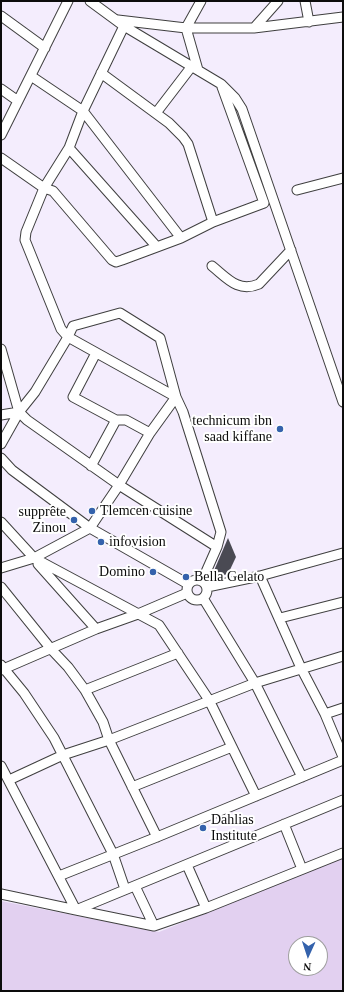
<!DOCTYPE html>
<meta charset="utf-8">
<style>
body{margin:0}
#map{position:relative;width:344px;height:992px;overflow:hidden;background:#f4edfd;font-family:"Times New Roman",serif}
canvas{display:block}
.frame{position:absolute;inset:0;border:2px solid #0c0c0c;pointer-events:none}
.north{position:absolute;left:288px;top:936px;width:40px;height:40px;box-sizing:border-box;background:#fff;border:1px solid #9e9e9e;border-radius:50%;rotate:183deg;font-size:11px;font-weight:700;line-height:16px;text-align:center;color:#0c0c0c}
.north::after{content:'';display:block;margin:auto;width:14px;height:18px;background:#3462ac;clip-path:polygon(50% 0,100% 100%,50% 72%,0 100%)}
</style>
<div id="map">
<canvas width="344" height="992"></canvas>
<div class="frame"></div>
<div class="north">N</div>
</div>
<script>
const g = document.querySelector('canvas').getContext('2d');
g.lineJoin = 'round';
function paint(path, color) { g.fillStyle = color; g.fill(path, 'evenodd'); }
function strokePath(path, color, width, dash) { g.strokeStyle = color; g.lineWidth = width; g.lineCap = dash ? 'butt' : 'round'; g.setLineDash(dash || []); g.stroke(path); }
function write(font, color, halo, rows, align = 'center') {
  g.font = font + ' "Times New Roman",serif'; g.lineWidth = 4; g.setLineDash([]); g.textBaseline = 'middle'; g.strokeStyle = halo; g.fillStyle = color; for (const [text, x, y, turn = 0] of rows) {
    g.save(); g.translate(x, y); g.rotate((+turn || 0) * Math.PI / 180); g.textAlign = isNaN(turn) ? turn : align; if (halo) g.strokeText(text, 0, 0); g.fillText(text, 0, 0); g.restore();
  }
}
paint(new Path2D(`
 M343 858V991H1V901L159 932ZM296 944H320V968H296Z`), '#e2d0f0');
paint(new Path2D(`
 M228 538 236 557 228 574 213 578V573Z`), '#4a4a53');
const minor = new Path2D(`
 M90 1 124 26 221 84 235 98 242 109 343 402
 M305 1 309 22
 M1 16 45 48
 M118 20 186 28H254L343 17
 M124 26 83 111 69 148 44 188 26 232 25 240 61 329 68 337 176 397 183 412 221 532 217 547 202 581
 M254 28 278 1
 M198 70 186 28 201 1
 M101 73 169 123 183 137 188 144 213 222
 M31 76 83 111 181 238
 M1 89 18 101
 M156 113 192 66
 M1 135 68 1
 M69 148 157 247
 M1 158 44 188 53 191 112 260 116 262 122 260 181 238 213 222 264 203 222 87
 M297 190 343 178
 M212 266C227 278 238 293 259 284L291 250
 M1 349 19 412 1 415
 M96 353 73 397 116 420H126L150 433
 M19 412 27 420 119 485 217 547
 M1 444 19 412 35 392 68 337 73 326 120 313 160 338 176 397 150 433 119 485 90 528 34 558 1 568
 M1 458 12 470 90 528 188 584
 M91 466 116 420
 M1 522 34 558 159 625 209 700 256 796
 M38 564 96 629
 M260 576 301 668 325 714 343 757
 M187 590a10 10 0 1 1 20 0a10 10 0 1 1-20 0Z
 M1 587 51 649 68 667 85 690 103 722 109 740 157 837
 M207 587 260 576 343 553
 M203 598 255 683 302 777
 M280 618 343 602
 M1 665 24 693 54 738 113 854 125 889
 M1 670 96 629 138 614 187 593
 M85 690 178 653
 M325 714 343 708
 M1 766 76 910 154 926 206 908 343 853
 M9 780 63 755 109 740 255 683 343 656
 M132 787 232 747
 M284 824 302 869
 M187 865 206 908
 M59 876 157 837 343 760
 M135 886 154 926
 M1 894 76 910 343 800`);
strokePath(minor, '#3f3f3f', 11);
strokePath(minor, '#fff', 9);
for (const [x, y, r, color] of [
 [280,429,4,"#3462ac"],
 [92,511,4,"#3462ac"],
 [74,520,4,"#3462ac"],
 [101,542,4,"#3462ac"],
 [153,572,4,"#3462ac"],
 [186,577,4,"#3462ac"],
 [203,828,4,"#3462ac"]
]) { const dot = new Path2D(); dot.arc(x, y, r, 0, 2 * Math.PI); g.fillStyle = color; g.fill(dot); strokePath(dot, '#fff', 1.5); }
write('14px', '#0c0c0c', '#fff', [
 ["technicum ibn",272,421,"right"],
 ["saad kiffane",272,437,"right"],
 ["Tlemcen cuisine",100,511],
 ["supprête",66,512,"right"],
 ["Zinou",66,528,"right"],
 ["infovision",109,542],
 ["Domino",145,572,"right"],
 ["Bella Gelato",194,577],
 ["Dahlias",211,820],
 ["Institute",211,836]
], 'left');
</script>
